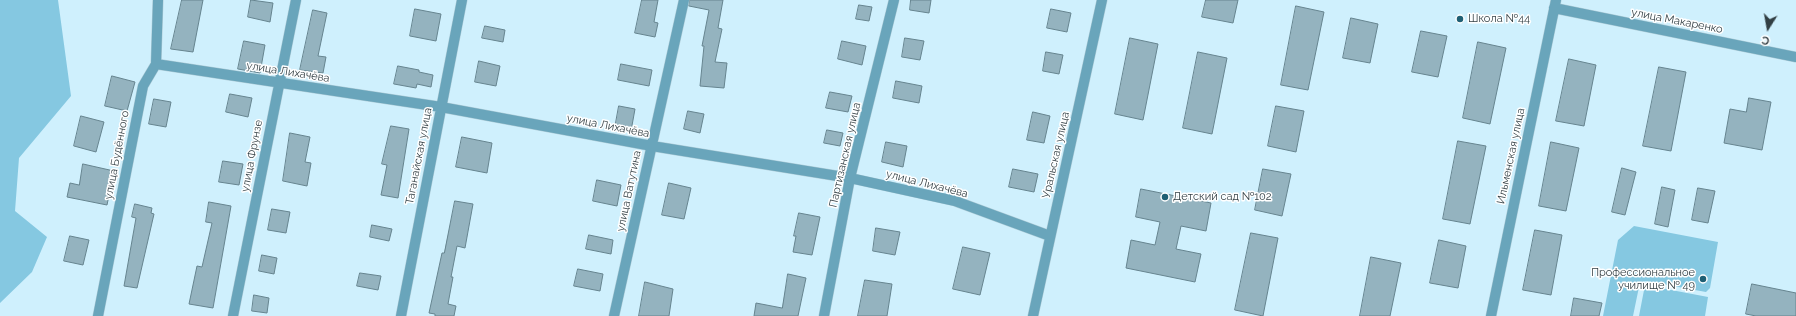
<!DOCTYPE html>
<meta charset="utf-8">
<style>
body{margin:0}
#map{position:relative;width:1796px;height:316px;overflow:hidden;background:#cff0fd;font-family:Raleway,sans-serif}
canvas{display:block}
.north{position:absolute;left:1748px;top:8px;width:40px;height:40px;-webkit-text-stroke:3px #fff;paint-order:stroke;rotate:191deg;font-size:11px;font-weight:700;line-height:16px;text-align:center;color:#323f44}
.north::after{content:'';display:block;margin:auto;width:14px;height:18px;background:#323f44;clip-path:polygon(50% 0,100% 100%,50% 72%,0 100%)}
</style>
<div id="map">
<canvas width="1796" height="316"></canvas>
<div class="north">С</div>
</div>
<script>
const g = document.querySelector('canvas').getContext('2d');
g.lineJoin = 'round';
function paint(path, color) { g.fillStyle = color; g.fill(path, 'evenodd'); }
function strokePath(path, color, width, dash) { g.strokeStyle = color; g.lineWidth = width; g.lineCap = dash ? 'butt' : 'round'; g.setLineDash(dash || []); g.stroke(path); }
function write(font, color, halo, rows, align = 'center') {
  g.font = font + ' Raleway,sans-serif'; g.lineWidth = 3; g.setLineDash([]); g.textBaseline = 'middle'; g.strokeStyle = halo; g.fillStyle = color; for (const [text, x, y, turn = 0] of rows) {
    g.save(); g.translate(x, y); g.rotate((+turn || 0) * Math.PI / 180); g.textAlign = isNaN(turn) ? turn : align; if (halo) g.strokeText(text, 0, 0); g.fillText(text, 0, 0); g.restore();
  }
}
paint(new Path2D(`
 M0 0H58L71 96 19 158 15 211 47 237 32 272 0 303Z
 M1634 226 1718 242 1710 288 1706 292 1645 281 1639 287 1633 316H1603L1618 240Z
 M1645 285 1708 297 1705 316H1639Z`), '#85c8e1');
const building = new Path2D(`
 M182 0H203L193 52 171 49Z
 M251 0 273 3 270 22 248 17Z
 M642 0H658L654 22 658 23 655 37 635 33Z
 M690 0H723L718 28 722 29 715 62 727 63 724 88 700 86 704 46H702L709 10 689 6Z
 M911 0H931L929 13 910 10Z
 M1206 0H1238L1233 23 1202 17Z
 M859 5 872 7 869 21 856 19Z
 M1296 6 1324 12 1308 90 1281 85Z
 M415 9 441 14 436 41 410 36Z
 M1051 9 1071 13 1067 32 1047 28Z
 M313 10 327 13 318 56 326 57 323 73 300 70Z
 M1351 18 1378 24 1370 63 1343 58Z
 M485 26 505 30 503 42 482 38Z
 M1421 31 1447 36 1438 77 1412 72Z
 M905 38 924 41 920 60 902 57Z
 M1130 38 1158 44 1143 120 1115 114Z
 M244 41 265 45 260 73 238 69Z
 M842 41 866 46 862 65 838 59Z
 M1478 42 1506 48 1490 124 1463 118Z
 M1046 52 1063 55 1059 74 1043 71Z
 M1198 52 1227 58 1212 134 1183 128Z
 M1569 59 1596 65 1584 126 1556 121Z
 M479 61 500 66 496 86 475 82Z
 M621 64 652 70 649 86 618 80Z
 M398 66 419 70V72L433 75 431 87 417 84 416 88 394 84Z
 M1659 67 1686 72 1671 151 1643 146Z
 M112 76 135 82 127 111 105 106Z
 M896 81 922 86 919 103 893 98Z
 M830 92 852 96 848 112 826 108Z
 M230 94 252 98 248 117 226 112Z
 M1749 98 1771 102 1762 150 1724 143 1730 109 1746 112Z
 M154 99 171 102 166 127 149 124Z
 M619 106 635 109 631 131 615 128Z
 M1276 106 1304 111 1296 152 1268 146Z
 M688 111 704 114 700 133 684 129Z
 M1033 112 1050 116 1044 143 1027 140Z
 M81 116 104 122 96 152 74 146Z
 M391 126 409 129 398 198 381 195 387 165 382 164Z
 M827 130 843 133 840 146 824 143Z
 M290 133 310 137 305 162 311 163 307 186 283 181Z
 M462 137 492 143 487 173 456 167Z
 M1458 141 1486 146 1470 224 1443 219Z
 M886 142 907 146 903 167 882 162Z
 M1551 142 1579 148 1566 211 1539 206Z
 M223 161 243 164 239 185 219 182Z
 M83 164 114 171 107 205 67 197 70 183 79 185Z
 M1622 168 1636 172 1625 215 1612 212Z
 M1013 169 1038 174 1034 192 1009 187Z
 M1263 169 1291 174 1282 216 1255 210Z
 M597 180 621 185 617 206 593 201Z
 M669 183 691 188 684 219 662 215Z
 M1662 187 1675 190 1668 227 1655 224Z
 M1698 188 1715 191 1708 223 1692 220Z
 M1141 189 1211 203 1206 231 1181 226 1176 249 1201 254 1195 282 1126 268 1131 240 1155 245 1160 222 1136 217Z
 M455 201 473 204 465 248 457 246 451 277H453L448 304 456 306 454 316H435V314L429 313 442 253H444Z
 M209 202 231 206 213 308 189 304 197 266 202 267 212 223 206 222Z
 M135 204 152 208 151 213 154 214 137 288 124 286 136 218 132 217Z
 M272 209 290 212 286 233 268 230Z
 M799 213 820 217 812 255 793 252 796 236H794Z
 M372 225 392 229 389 241 370 237Z
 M876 228 900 232 895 255 873 251Z
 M1535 230 1562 235 1551 295 1523 290Z
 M1251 233 1278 238 1263 316 1235 310Z
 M589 235 613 240 611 254 586 249Z
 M70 236 89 240 83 265 64 261Z
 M1439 240 1466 246 1458 288 1430 283Z
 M963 247 990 253 980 295 953 289Z
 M262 255 277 258 274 274 259 271Z
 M1371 257 1401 263 1390 316H1360Z
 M578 269 603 274 600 291 574 286Z
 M360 273 381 276 378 290 357 286Z
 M788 274 806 278 798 316H754L756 303 782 308Z
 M865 280 892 284 887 316H858Z
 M645 282 673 289 669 316H639Z
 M1752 284 1796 293V316H1756L1746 314Z
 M254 295 269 298 267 313 252 311Z
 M1574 298 1602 303 1599 316H1571Z`);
paint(building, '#94b3bf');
strokePath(building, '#66848f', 1);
const minor = new Path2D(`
 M1554 8 1796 57
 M156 64 441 107 652 146 850 178 955 201 1050 236
 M98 316 143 86 156 64 158 0
 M233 316 296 0
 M401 316 462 0
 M614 316 684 0
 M824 316 850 178 894 0
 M1033 316 1102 0
 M1491 316 1556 0`);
strokePath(minor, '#b0cdd8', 11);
strokePath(minor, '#69a5bb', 10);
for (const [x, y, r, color] of [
 [1460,19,4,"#1e5f74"],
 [1165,197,4,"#1e5f74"],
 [1703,279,4,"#1e5f74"]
]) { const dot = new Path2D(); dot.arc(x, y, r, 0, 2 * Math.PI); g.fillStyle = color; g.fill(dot); strokePath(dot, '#fff', 1.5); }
write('11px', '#323f44', '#fff', [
 ["Школа №44",1468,19],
 ["Детский сад №102",1173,197],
 ["Профессиональное",1695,273,"right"],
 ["училище № 49",1695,286,"right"]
], 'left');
write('11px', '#323f44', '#fff', [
 ["улица Макаренко",1677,21,11],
 ["улица Лихачёва",288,72,9],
 ["улица Лихачёва",608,126,11],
 ["улица Будённого",117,155,-79],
 ["Партизанская улица",845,155,-77],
 ["Уральская улица",1056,155,-77],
 ["улица Фрунзе",252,156,-79],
 ["Таганайская улица",419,156,-79],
 ["Ильменская улица",1511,156,-78],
 ["улица Лихачёва",927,184,14],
 ["улица Ватутина",629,191,-78]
]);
</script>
